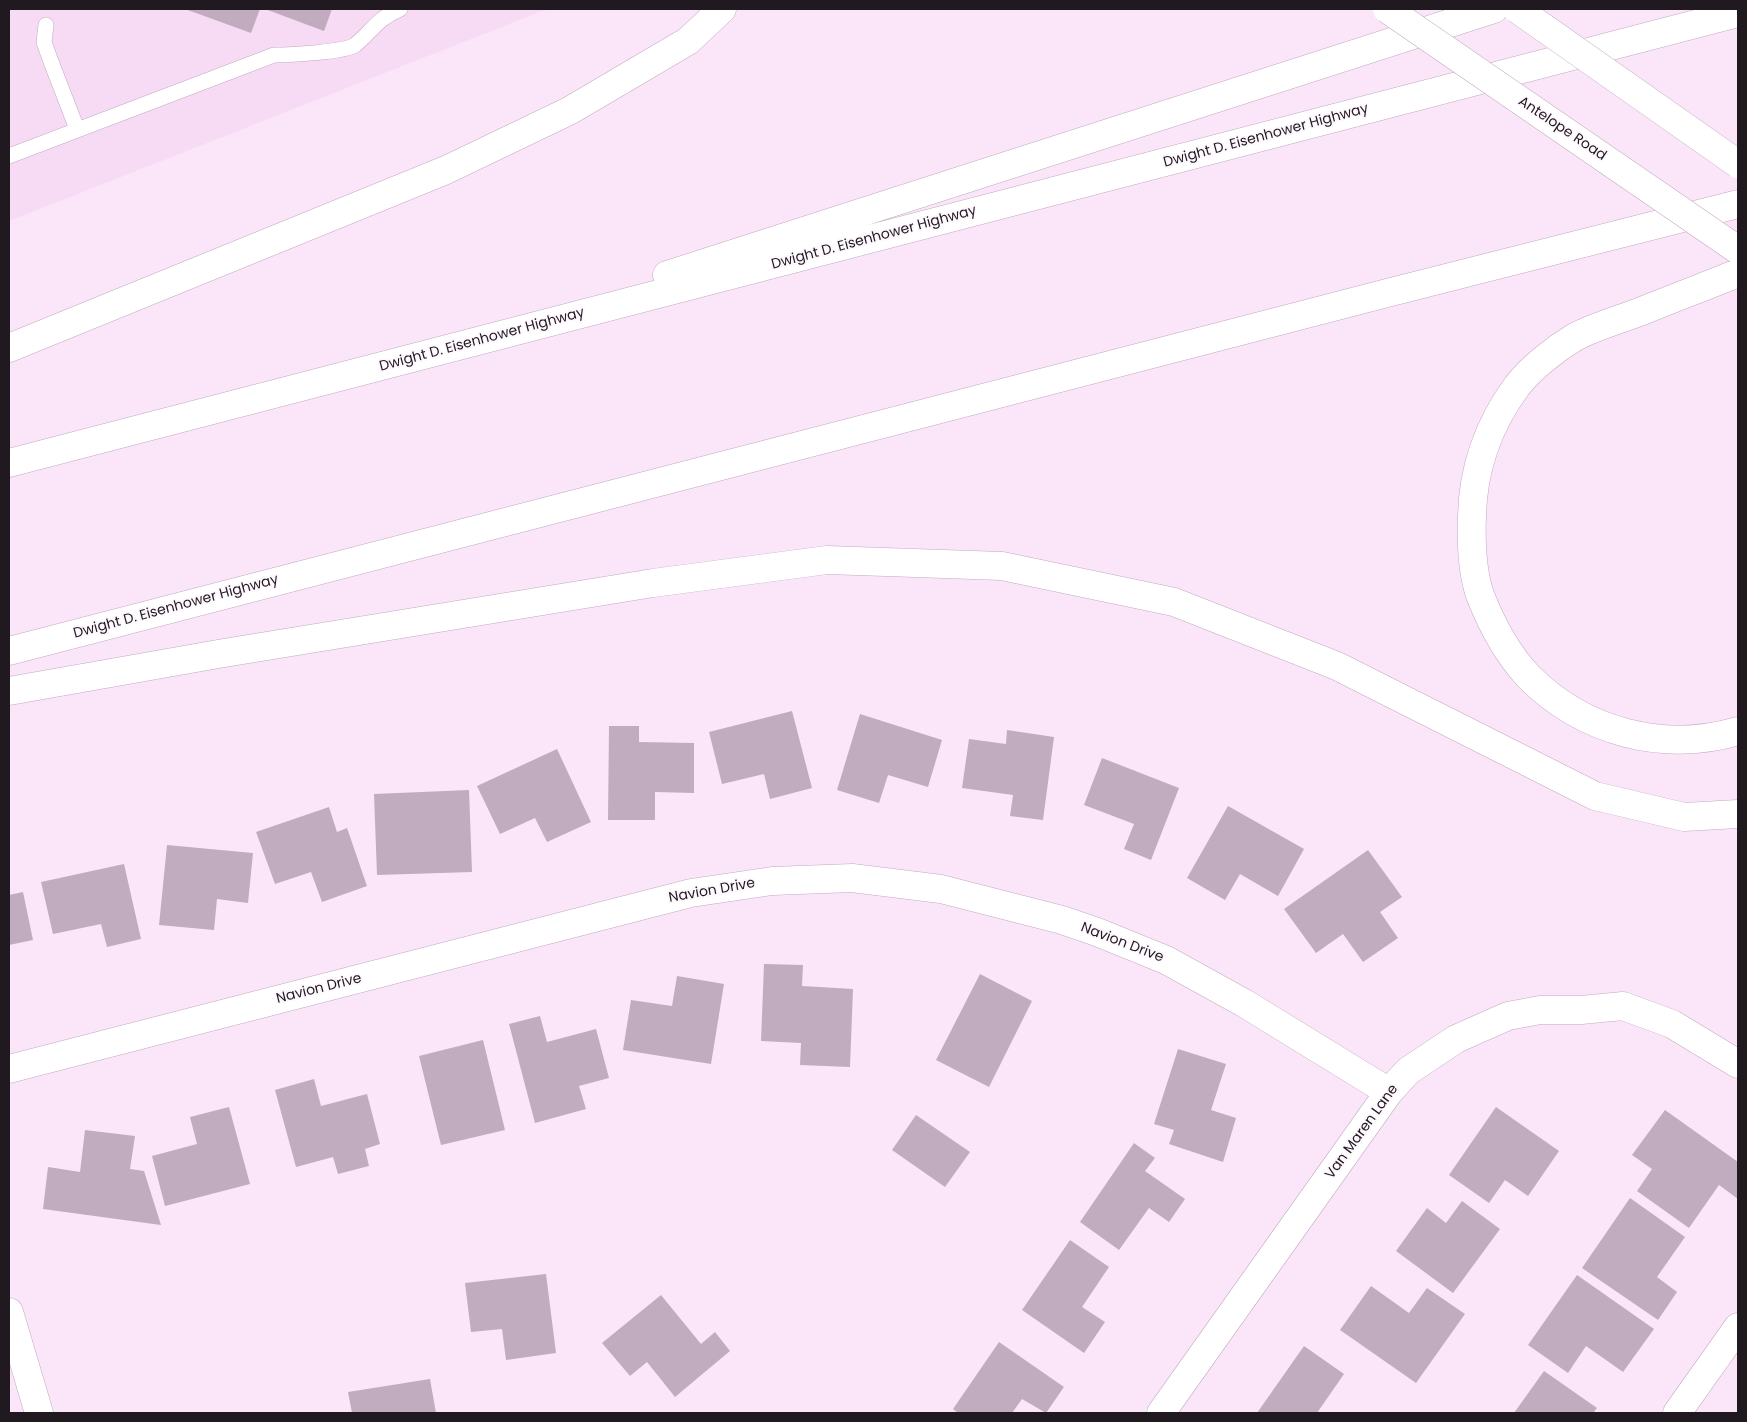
<!DOCTYPE html>
<style>
body{margin:0}
#map{position:relative;width:1747px;height:1422px;overflow:hidden;background:#fbe5f9;font-family:Poppins,sans-serif}
canvas{display:block}
.frame{position:absolute;inset:0;border:10px solid #211920;pointer-events:none}
</style>
<div id="map">
<canvas width="1747" height="1422"></canvas>
<div class="frame"></div>
</div>
<script>
const g = document.querySelector('canvas').getContext('2d');
g.lineJoin = 'round';
function paint(path, color) { g.fillStyle = color; g.fill(path, 'evenodd'); }
function strokePath(path, color, width, dash) { g.strokeStyle = color; g.lineWidth = width; g.lineCap = dash ? 'butt' : 'round'; g.setLineDash(dash || []); g.stroke(path); }
function write(font, color, halo, rows, align = 'center') {
  g.font = font + ' Poppins,sans-serif'; g.lineWidth = 4; g.setLineDash([]); g.textBaseline = 'middle'; g.strokeStyle = halo; g.fillStyle = color; for (const [text, x, y, turn = 0] of rows) {
    g.save(); g.translate(x, y); g.rotate((+turn || 0) * Math.PI / 180); g.textAlign = isNaN(turn) ? turn : align; if (halo) g.strokeText(text, 0, 0); g.fillText(text, 0, 0); g.restore();
  }
}
paint(new Path2D(`
 M9 9H547L9 221Z`), '#f7daf4');
paint(new Path2D(`
 M185 9H260L251 33Z
 M265 9H332L324 31Z
 M792 711 812 788 770 799 764 774 722 784 709 732Z
 M860 714 942 740 928 787 888 775 879 803 837 790Z
 M609 726H639V742L694 743V793L655 792V820H608Z
 M1007 730 1054 737 1043 820 1010 816 1013 795 962 788 969 739 1006 744Z
 M557 749 591 822 547 842 535 818 500 834 477 786Z
 M1102 758 1179 788 1151 860 1124 849 1134 824 1084 805Z
 M469 790 472 872 377 875 374 794Z
 M1228 806 1304 849 1278 896 1240 874 1225 900 1187 878Z
 M329 807 337 832 347 828 367 886 322 902 311 872 275 884 256 832Z
 M167 845 253 853 248 903 217 899 214 930 159 925Z
 M1368 850 1402 897 1380 912 1398 938 1363 962 1343 934 1316 953 1284 909Z
 M124 864 141 939 107 947 101 924 53 934 41 882Z
 M23 892 33 940 9 945V895Z
 M764 964 803 965 802 986 853 989 850 1067 800 1065 801 1043 761 1041Z
 M980 974 1032 1001 989 1087 936 1060Z
 M677 976 724 984 711 1064 623 1050 631 1000 672 1006Z
 M540 1016 547 1042 596 1029 609 1078 579 1086 586 1109 535 1123 509 1024Z
 M483 1040 505 1130 441 1145 419 1056Z
 M1178 1049 1226 1064 1211 1110 1236 1118 1223 1162 1169 1144 1174 1130 1154 1124Z
 M314 1079 321 1106 367 1094 380 1144 365 1149 369 1166 338 1174 333 1157 296 1167 275 1090Z
 M229 1107 250 1184 165 1206 152 1156 197 1144 190 1117Z
 M1496 1107 1559 1151 1528 1196 1505 1180 1489 1203 1449 1175Z
 M1665 1110 1738 1162V1199L1719 1185 1689 1228 1637 1191 1652 1169 1632 1155Z
 M916 1115 970 1152 945 1187 892 1150Z
 M85 1130 135 1136 130 1169 144 1171 161 1225 43 1209 48 1167 80 1172Z
 M1134 1143 1155 1158 1145 1171 1185 1199 1169 1222 1149 1208 1119 1250 1080 1222Z
 M1630 1198 1685 1237 1657 1277 1677 1292 1658 1320 1582 1268Z
 M1462 1201 1500 1229 1453 1293 1396 1251 1427 1208 1446 1223Z
 M1070 1240 1109 1267 1082 1307 1105 1322 1084 1353 1022 1310Z
 M546 1274 556 1353 506 1360 502 1329 471 1332 465 1283Z
 M1577 1275 1654 1329 1623 1372 1586 1346 1568 1373 1528 1345Z
 M1371 1286 1409 1313 1427 1288 1465 1314 1416 1383 1340 1330Z
 M661 1295 701 1344 715 1332 730 1351 675 1397 647 1362 630 1376 602 1343Z
 M999 1342 1064 1387 1046 1413 1022 1399 1012 1413H958L953 1409Z
 M1304 1346 1344 1374 1317 1413H1257Z
 M1544 1371 1597 1408 1593 1413H1514Z
 M430 1379 436 1413H352L348 1392Z`), '#c1abbf');
const service = new Path2D(`
 M46 25 44 42 50 59 77 129
 M9 156 274 55C289 55 345 52 355 45 372 31 378 18 400 9`);
const minor = new Path2D(`
 M9 1069 691 893 772 881 852 878 941 889 1062 920 1097 932 1166 960 1244 1003 1389 1092
 M9 1312 39 1413
 M1677 1413 1738 1327`);
const secondary = new Path2D(`
 M1161 1413 1389 1092 1408 1071 1456 1039 1508 1016 1540 1010H1581L1623 1006 1672 1024 1738 1064`);
const motorway = new Path2D(`
 M1738 273C1706 286 1674 298 1642 311 1621 319 1593 327 1575 337 1555 349 1531 368 1517 386 1489 424 1473 469 1472 516 1471 541 1472 571 1480 595 1491 623 1508 655 1529 677 1584 732 1663 753 1738 731
 M667 275 1494 9
 M9 348 446 170 569 111 688 41 722 9
 M9 463 1738 13
 M9 651 1391 292 1738 204
 M9 691 224 653 653 583 827 560 1002 566 1174 602 1337 666 1595 796 1684 817 1738 814`);
strokePath(service, '#c1abbf', 16);
strokePath(minor, '#c1abbf', 29);
strokePath(secondary, '#c1abbf', 29);
strokePath(motorway, '#c1abbf', 29);
strokePath(service, '#fff', 15);
strokePath(minor, '#fff', 28);
strokePath(secondary, '#fff', 28);
strokePath(motorway, '#fff', 28);
const primaryBridge = new Path2D(`
 M1387 9 1738 250
 M1517 9 1738 164`);
strokePath(primaryBridge, '#c1abbf', 29, []);
strokePath(primaryBridge, '#fff', 28);
write('14px', '#211920', '#fdf8fd', [
 ["Antelope Road",1562,129,34],
 ["Dwight D. Eisenhower Highway",1266,136,-15],
 ["Dwight D. Eisenhower Highway",874,238,-15],
 ["Dwight D. Eisenhower Highway",482,340,-15],
 ["Dwight D. Eisenhower Highway",176,607,-15],
 ["Navion Drive",712,891,-10],
 ["Navion Drive",1122,943,21],
 ["Navion Drive",319,989,-14],
 ["Van Maren Lane",1362,1132,-54]
]);
</script>
